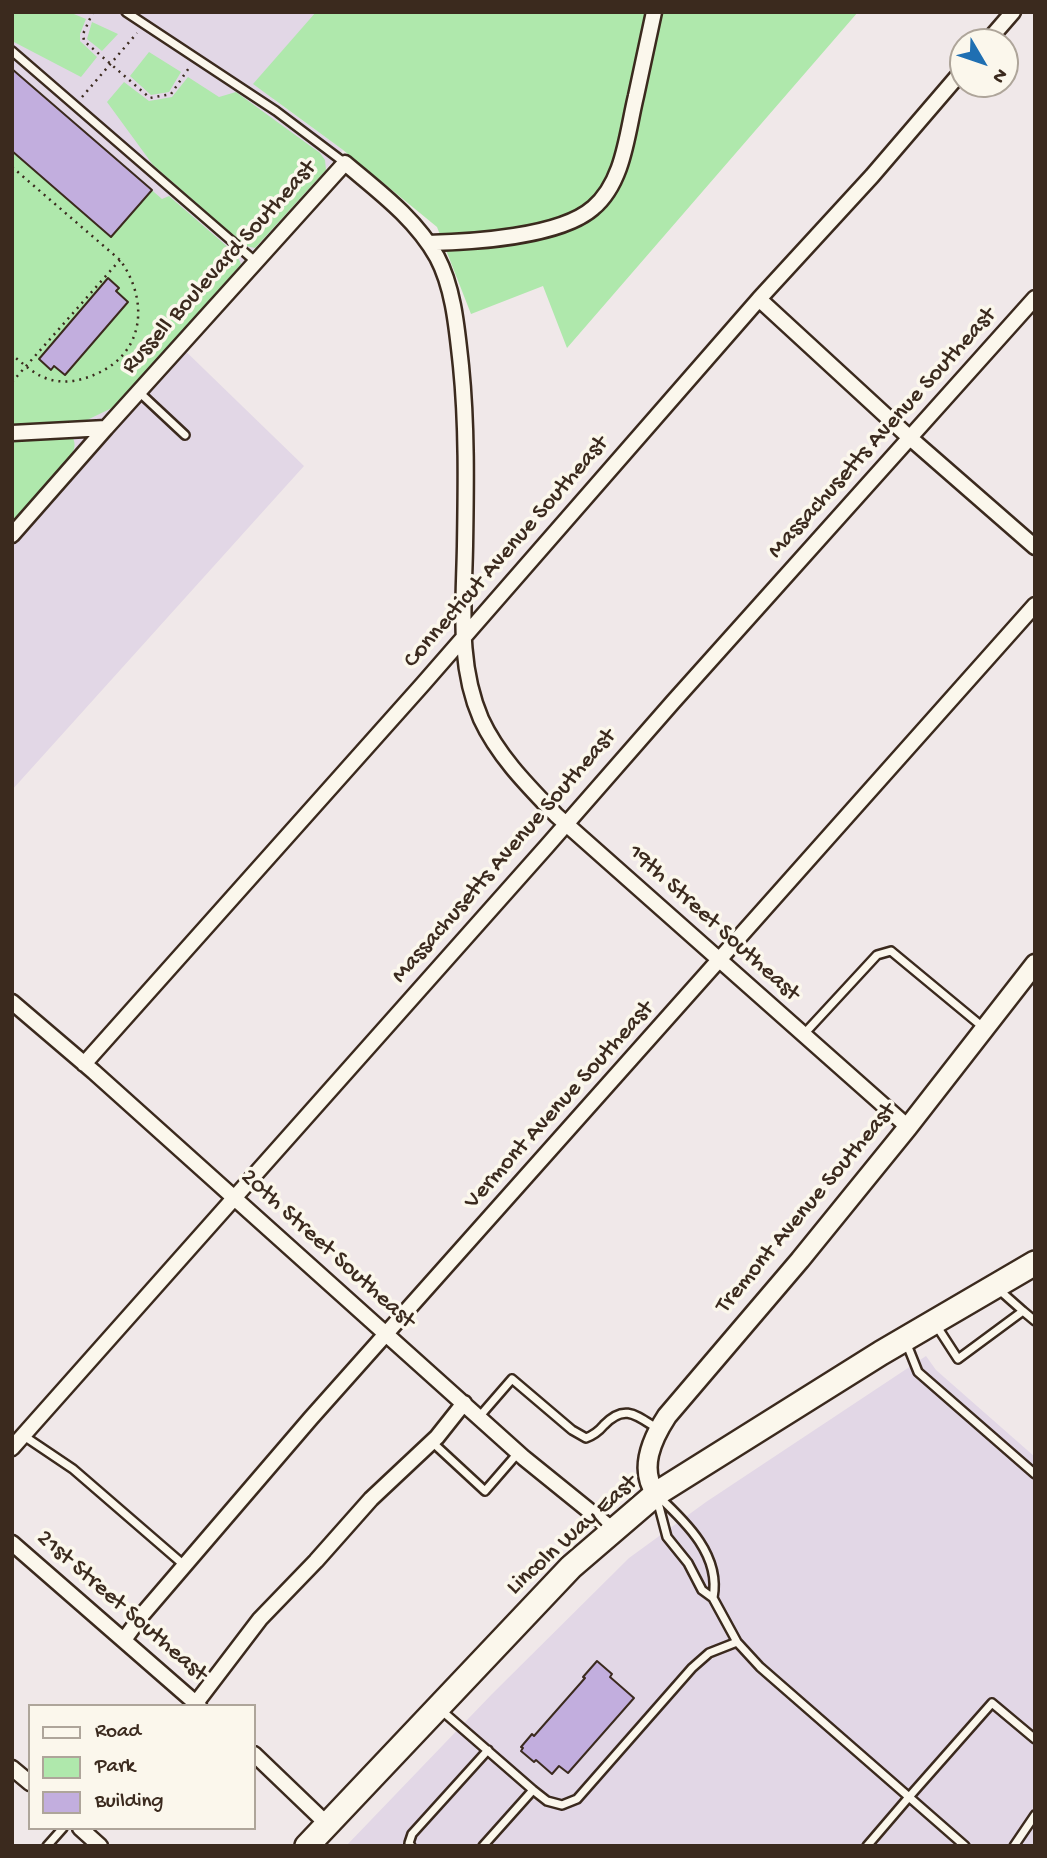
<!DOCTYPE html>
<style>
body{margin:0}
#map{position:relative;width:1047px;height:1858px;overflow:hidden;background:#f0e8e9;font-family:"Gochi Hand",sans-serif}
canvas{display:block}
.frame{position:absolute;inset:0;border:14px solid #3b2a1e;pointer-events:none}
.legend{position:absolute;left:28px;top:1704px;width:228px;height:126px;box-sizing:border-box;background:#fbf7ec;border:2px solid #aea59a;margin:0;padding:9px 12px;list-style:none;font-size:21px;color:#3b2a1e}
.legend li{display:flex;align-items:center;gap:14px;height:35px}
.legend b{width:35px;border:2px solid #aea59a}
.north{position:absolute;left:949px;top:28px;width:70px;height:70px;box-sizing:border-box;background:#fbf7ec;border:2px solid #aea59a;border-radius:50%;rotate:129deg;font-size:19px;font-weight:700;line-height:28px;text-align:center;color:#3b2a1e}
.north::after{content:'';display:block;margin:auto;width:24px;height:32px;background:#1f6fb2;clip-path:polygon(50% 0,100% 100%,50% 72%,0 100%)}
</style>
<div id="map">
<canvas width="1047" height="1858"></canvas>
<div class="frame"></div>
<ul class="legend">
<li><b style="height:9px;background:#fbf7ec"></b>Road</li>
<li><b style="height:19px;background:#afe8ac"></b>Park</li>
<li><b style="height:19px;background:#c2aede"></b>Building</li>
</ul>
<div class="north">N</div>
</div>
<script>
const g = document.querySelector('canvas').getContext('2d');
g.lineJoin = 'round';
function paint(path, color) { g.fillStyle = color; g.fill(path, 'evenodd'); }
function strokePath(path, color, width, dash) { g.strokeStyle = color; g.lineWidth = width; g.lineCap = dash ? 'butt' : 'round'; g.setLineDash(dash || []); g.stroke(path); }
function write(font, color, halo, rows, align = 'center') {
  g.font = font + ' "Gochi Hand",sans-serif'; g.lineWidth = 7; g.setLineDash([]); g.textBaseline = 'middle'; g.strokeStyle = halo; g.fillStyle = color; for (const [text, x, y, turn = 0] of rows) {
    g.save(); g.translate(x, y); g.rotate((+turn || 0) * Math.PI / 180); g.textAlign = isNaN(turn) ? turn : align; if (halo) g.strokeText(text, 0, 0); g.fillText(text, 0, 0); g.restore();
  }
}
paint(new Path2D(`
 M12 12H347L273 99 343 150 173 339 304 466 12 790Z
 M926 1356 936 1370 1035 1457V1846H346L492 1694 629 1558 706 1502Z`), '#e2d7e6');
paint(new Path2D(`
 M12 12H69L86 19 80 34V41L97 57 81 77 12 41Z
 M316 12H858L567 348 543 286 471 314 437 227 343 150 253 84Z
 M92 22 118 34 102 51 87 39Z
 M149 52 181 72 169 92 151 95 130 76Z
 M12 69 162 199 169 196 237 255 241 264 165 353 114 407 87 420 12 429Z
 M188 77 219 97 236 92 320 153 325 160 326 170 255 248 246 246 153 165 107 102 124 82 149 101 172 97Z
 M69 435 72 436C77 445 74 451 69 459L12 522V441Z`), '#afe8ac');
const building = new Path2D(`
 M12 69 152 190 111 237 12 151Z
 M108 278 119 288 116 291 128 302 65 375 54 366 51 370 39 359Z
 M597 1661 612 1674 610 1677 634 1698 568 1773 559 1766 552 1774 536 1760 534 1762 521 1751 523 1748 521 1747 532 1734 534 1736 585 1678 583 1677Z`);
paint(building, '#c2aede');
strokePath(building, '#3b2a1e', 2);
const service = new Path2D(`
 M126 12 276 111 345 163
 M12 51 256 262
 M139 392 185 435
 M804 1034 877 955 891 951 984 1028
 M997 1288 1023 1311
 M936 1325 958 1359 1023 1311 1035 1321
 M906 1342 918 1372 1035 1474
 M479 1417 512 1379 572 1430 586 1438C594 1435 599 1431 604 1425 625 1403 637 1416 658 1429
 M24 1436 73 1469 184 1565
 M432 1442 485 1491 518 1453
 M658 1496C687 1523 721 1556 713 1598
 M657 1499 667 1537 688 1563 702 1590 713 1598 737 1642 760 1667 909 1797 992 1703 1035 1739
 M441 1710 533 1790 547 1801 562 1805 577 1799 692 1668 709 1653 737 1642
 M47 1846 63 1828
 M411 1846 409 1843 412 1834 488 1750
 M483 1846 533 1790
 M867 1846 909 1797 965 1846
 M1014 1846 1035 1815`);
const minor = new Path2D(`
 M987 42 1013 12
 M428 243C471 242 560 237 593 208 624 182 627 133 636 96 642 68 648 40 654 12
 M759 299 909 437 1035 547
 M12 433 106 428 345 163C378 191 415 218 437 257 454 289 457 330 461 366 467 425 466 486 465 546 464 605 457 664 481 719 498 756 528 786 556 815L908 1127
 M12 535 106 428
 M12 1002 94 1072 524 1458 613 1530
 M84 1064 423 684 759 299 872 176 963 70
 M12 1448 547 846 673 702 1035 298
 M12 1543 199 1706
 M124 1640 142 1615 311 1418 1035 605
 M196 1703 260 1619 316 1561 371 1499 437 1437 464 1403
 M254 1754 327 1824
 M12 1768 30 1783
 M80 1828 100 1846`);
const tertiary = new Path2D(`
 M656 1494C638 1469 652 1439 667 1416L800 1260 908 1127 1035 964`);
const primary = new Path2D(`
 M307 1846 571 1567 656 1494 881 1353 1035 1263`);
strokePath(service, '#3b2a1e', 12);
strokePath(minor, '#3b2a1e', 19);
strokePath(tertiary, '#3b2a1e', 23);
strokePath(primary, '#3b2a1e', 28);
strokePath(new Path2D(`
 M93 12 83 34 84 41 150 98 171 94 191 65
 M82 97 137 33
 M12 167 120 260C149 300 145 353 96 374 81 381 64 384 48 379 33 374 24 364 12 355
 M12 382 120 260`), '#3b2a1e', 2.5, [2, 5]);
strokePath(service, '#fbf7ec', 7);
strokePath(minor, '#fbf7ec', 14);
strokePath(tertiary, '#fbf7ec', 18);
strokePath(primary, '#fbf7ec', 23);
write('24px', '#3b2a1e', '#fbf7ec', [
 ["Russell Boulevard Southeast",220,268,-48],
 ["Massachusetts Avenue Southeast",883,434,-48],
 ["Connecticut Avenue Southeast",507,553,-49],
 ["Massachusetts Avenue Southeast",505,857,-49],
 ["19th Street Southeast",713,924,42],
 ["Vermont Avenue Southeast",560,1106,-48],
 ["Tremont Avenue Southeast",807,1209,-50],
 ["20th Street Southeast",327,1250,42],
 ["Lincoln Way East",573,1536,-42],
 ["21st Street Southeast",121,1607,41]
]);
</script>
